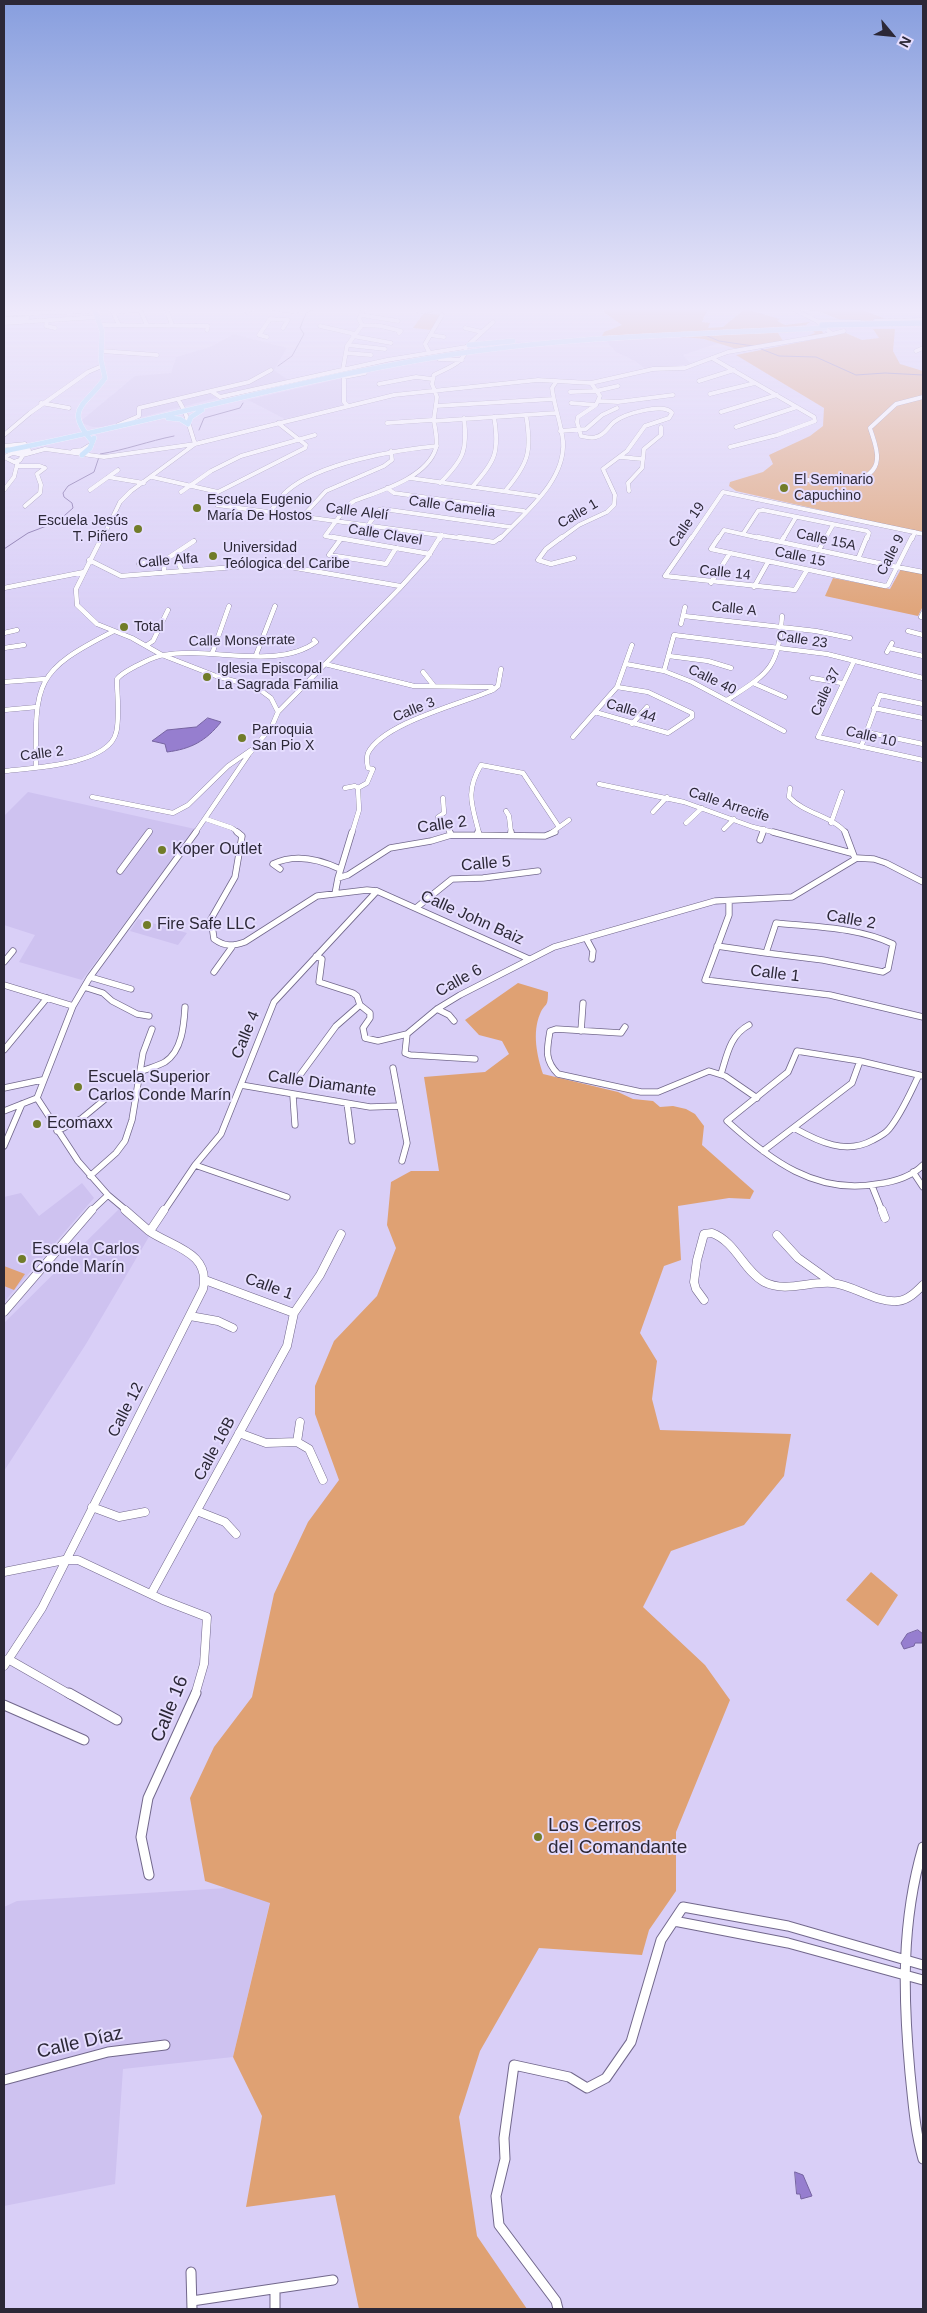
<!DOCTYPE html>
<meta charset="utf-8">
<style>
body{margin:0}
#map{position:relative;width:927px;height:2313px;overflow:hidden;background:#d9cff7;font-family:Helvetica,sans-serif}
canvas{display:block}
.frame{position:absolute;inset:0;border:5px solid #2c2837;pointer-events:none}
.north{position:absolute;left:867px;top:10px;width:50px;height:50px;-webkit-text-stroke:4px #e5ddfe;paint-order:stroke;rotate:118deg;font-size:14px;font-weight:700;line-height:20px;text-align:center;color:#2c2837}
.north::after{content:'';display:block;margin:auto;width:18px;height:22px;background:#2c2837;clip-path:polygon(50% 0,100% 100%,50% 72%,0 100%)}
</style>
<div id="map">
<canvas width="927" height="2313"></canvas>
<div class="frame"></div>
<div class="north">N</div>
</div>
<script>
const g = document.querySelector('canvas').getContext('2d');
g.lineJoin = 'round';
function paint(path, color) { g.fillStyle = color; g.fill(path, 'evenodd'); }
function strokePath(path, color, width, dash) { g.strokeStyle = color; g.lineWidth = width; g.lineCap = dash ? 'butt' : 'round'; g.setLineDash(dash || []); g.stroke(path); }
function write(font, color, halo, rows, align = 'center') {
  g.font = font + ' Helvetica,sans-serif'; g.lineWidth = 4; g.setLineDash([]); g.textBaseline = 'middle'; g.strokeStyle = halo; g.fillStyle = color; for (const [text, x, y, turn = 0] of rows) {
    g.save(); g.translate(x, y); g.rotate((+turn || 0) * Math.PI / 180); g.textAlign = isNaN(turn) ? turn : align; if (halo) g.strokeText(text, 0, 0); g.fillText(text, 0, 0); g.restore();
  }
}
paint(new Path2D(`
 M10 308H94L95 311 5 313Z
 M234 334 287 348 274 370 288 380 102 427H93L84 424 82 420 135 376 171 373 176 357 210 347Z
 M684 337 704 339 719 343 683 355 691 364 647 370 635 361 616 352 606 341Z
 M343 378 345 405 285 419 248 400Z
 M28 792 195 829 82 980 19 962 35 935 4 925V816Z
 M138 919 187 933 178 945 130 931Z
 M82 1183 94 1198 4 1302V1197L21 1193 39 1216Z
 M119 1209 150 1235 86 1344 4 1471V1323Z
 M227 1888 270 1902 233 2057 123 2069 115 2184 4 2206V1907L17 1901Z`), '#cec2f0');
paint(new Path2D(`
 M602 308H708L702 322 710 323 708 328 723 327 745 309 780 319 777 321 785 325 810 322 806 325 798 326 602 336 604 332 622 325 605 313Z
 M795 308H858L888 320 843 321 818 311 800 310Z
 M424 313 440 315 431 330 413 328Z
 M873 329H895L893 351 900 364 923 371V533L736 491 729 486 730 482 763 472 773 464 769 455 810 436 823 426 824 408 736 355 846 333 862 340 879 338Z
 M821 330 824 334 805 337 815 333 813 331 778 333 783 341 791 340 737 349 704 339 684 337 606 341Z
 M901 569 923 574V606L918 616 825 596 833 578 890 589Z
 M518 983 548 992C548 1009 545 1002 540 1014 532 1033 537 1056 543 1074L618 1092 633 1099 653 1101 660 1107 673 1106 686 1109 695 1114 704 1126 702 1145 754 1191 750 1199 729 1198 678 1206 681 1260 664 1266 640 1333 657 1361 652 1399 660 1430 791 1434 784 1476 744 1525 671 1551 643 1607 705 1665 730 1700 676 1832V1891L649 1930 642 1955 539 1948 480 2051 459 2117 477 2236 527 2309H359L335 2195 246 2207 262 2116 233 2057 270 1903 205 1881 190 1798 214 1747 252 1697 274 1594 308 1522 339 1480 315 1414V1386L334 1341 377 1296 396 1248 387 1225 391 1182 411 1171H439L424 1077 485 1072 509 1054 502 1041 479 1035 465 1020Z
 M4 1266 25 1274 14 1290 4 1286Z
 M871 1572 898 1595 878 1626 846 1600Z`), '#dfa173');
const water = new Path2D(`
 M208 718 221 722C206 741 191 749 167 752L165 744 152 741 167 730 196 727Z
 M918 1630 923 1634 922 1643H915L914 1646 904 1649 901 1643 907 1634Z
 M795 2172 803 2175 812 2196 801 2199 800 2194H797Z`);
paint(water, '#967ecf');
strokePath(water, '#7664a1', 1);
strokePath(new Path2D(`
 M705 335 719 341 753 346
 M761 349 779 356 816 357 856 375 885 373 923 375
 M278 366 292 356 304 334 300 328 306 313 317 308
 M199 430 204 418 240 408 243 403
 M4 549 28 533 57 522 73 508 72 503 64 497 63 493 68 486 94 472 100 454C125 450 149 441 174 436`), '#7664a1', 1);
const minorFar4 = new Path2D(`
 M111 308 119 325
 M166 308 172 325
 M271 308 296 312
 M114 312 140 310 147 325
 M247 312 253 308
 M419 312 431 310 429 308
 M4 314 95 311
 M361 315 398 321
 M4 319 27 318 28 315
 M47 321 46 326 55 328
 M817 321 860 322
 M875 321 923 320
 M4 323 98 317
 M100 325 208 326 207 330
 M362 325 381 326 401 331 399 333
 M320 326 355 334
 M465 328 482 332
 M832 334 844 331
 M430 335 444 337
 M353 336 391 343
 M267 337 259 335 270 319 288 320 283 328
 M348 345 385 349
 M101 351 157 355
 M916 351 923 348
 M429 352 425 344 442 315
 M346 353 371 355
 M712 358 814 417 815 421 777 435 730 447
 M439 359 462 360
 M343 369 347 346 362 325 359 319 364 308
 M699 381 734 370
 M379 384 416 377 432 379
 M211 391 220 397 387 360 466 347
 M570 392 596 391 618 386
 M710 394 755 383
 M599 401 618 402 673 395
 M41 403 69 408
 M571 403 596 405
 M348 406 344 402V377L365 373
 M436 406 553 399
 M721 412 777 395
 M434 418 437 397 432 384 434 375C447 368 466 363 466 347L493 322
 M434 421 556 413
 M387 423 432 420
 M118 425 139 416V408L249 382 271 370
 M736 427 797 407
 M560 431 586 429 602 415 617 408
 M4 435 30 413 88 372 102 366
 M4 446 25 444
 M73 451 82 450 92 444
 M13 453 29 450
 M13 453 23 455 20 460 14 462 4 457Z
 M23 455 45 449 104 457 195 444 394 395 538 380 591 383 653 369 685 368 728 352 832 334 817 321 791 308
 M620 457 642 459
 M18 466H40L45 468
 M108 477 144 483
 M152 477 218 492 305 448 306 445 278 423
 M410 478 537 496
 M808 480C827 483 875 487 877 459 878 449 873 438 870 428L896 404 923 397
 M440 483C463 460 468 451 464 418
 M472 487C495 462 500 452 494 417
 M387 488 394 493 524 511
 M4 490 14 477 18 461
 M90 490 118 470
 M505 491C529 463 532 451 526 415
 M629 491 628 483 642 468 644 449 661 435V427
 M181 492 211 471 241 456 315 435
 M217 505 468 539
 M25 506 40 493 41 485 37 474 45 468
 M270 512C276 505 280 497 287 491 319 463 395 450 437 446
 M302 517 326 491 384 466 392 460 391 451
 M369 524 379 510 383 509 510 527
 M743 534 758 511 763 510 867 531 869 533 867 539
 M102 539 120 502 131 491 195 444 185 412 178 399
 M340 539 325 536 347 506 354 501C380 491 427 478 436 448 438 440 435 429 434 421
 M440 539 442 535
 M500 539C525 512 566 481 563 441 561 423 554 406 552 388L556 382
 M560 539 579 525 607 512 614 505 615 495 603 469 627 451 645 426 669 418 672 413C664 402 624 414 614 422 608 427 605 435 596 437 592 439 586 437 581 436L577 422 578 417 596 405 600 396 591 383
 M691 539 723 492 923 534
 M718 539 724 530 764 539
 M783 539 796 517
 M825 539 833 525
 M912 539 915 532`);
const minorFar3 = new Path2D(`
 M102 537 76 589 77 605 97 624 132 638 162 655 216 676 256 687 271 698 278 712 272 726 249 754 195 833
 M333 537 430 554
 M459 537 494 542 501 537
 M562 537 546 549 538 560 551 564 574 558
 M692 537 665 576 795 590 807 570
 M719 537 711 549 885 586 888 585 897 567
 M758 537 897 567
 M340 540 329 555 386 564 396 548
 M781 542 784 537
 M819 550 826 537
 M858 559 867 537
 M89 560 121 576 273 564 400 586
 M139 564 165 560
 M179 564 182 571
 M897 567 923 572
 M897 567 912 537
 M164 572 165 560 194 541
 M711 583 730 553
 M754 587 768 562
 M4 588 84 572
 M684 616 816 631 850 638
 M921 617 923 613
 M681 624 685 607
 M908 631 923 635
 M4 633 17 630
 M147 645 153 641 168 610
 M4 648 24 645
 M889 648 923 656
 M887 652 892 643
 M212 654 229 606
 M256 655 275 606
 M669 656 708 661 731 668
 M854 661 818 737 923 760
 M325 664 414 686 492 687 493 690
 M626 664 664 671 692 682 784 731
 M664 671 674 635 827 654 923 678
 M423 672 434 686
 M812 678 842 683
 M4 682 45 679
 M753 683 785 697
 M727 700C770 672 778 669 782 616
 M874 708 923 718
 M4 710 37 707
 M278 712 399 589 427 558 440 537
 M595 712 668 733 692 717V713L648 692 617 687
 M632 724 647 707
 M866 732 923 744
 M573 737 617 687 632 645
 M861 747 880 695 923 704
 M36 767C35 681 35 671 114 631
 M4 771C31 768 108 765 116 733 120 719 117 694 117 679 122 673 129 670 136 666 145 662 154 656 164 655 209 646 277 671 316 642L314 640
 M599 784 684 802 753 827 777 833
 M345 788 355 786 358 788
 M790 788 789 797C805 814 833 816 846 833
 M92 797 173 813 188 805 228 766 251 750
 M443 798 444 813 438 817 439 824 446 825 450 833
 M506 811 509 816 511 833
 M653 812 667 797
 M206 819 232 828 239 833
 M686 823 702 808
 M831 823 842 792
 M724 829 734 819
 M148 833 150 831
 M352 833 359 810 358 788 367 783 373 769 368 768C367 763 366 758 368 753 383 723 461 704 493 690L498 686 501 669
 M479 833C472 805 465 792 481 765L523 773 559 827
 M551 833 569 820
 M762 833 764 829`);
const minorFar2 = new Path2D(`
 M237 832 242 836 235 877 211 919 214 939C225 947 233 946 245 942L317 896 367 890 377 891 529 959
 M450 832 451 835
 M478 832 479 835
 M511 832V835
 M773 832 851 853
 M845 832 854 856
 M760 840 763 832
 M280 869 273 864C295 853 319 859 340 869
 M120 871 149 832
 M338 878 352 832
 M335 894 338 878 348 875 390 848 431 841 451 835 545 836 555 832
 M729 901V915L705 980 830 995 923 1017
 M416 908 452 879 483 878 538 871
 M776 923C815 927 857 927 893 944L888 969 883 972 823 960 766 953Z
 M586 938 593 951 592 959
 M717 946 766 953
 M316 956 322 959 319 982 353 993 357 996 360 1005 370 1013V1018L363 1028 365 1038 378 1041 407 1034
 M4 962 13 951
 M214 972 232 947
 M90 977 131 989
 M4 985 73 1006
 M84 987 103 993 112 1001 137 1014 149 1016
 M437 1009 449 1015 454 1021
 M625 1027 621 1033 556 1029 550 1031C547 1049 544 1060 558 1074L641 1092H658L709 1071 725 1076 757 1098
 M581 1031 583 1003
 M4 1050 47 998
 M475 1059 410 1055 405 1053 407 1034 437 1009 460 995 554 947 715 901 792 897 857 858 874 859 886 863 923 882
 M393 1068 407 1143 402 1161
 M142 1071C149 1068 158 1066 165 1062 182 1051 184 1025 185 1007
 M721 1074C727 1055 730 1035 749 1025
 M300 1075 336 1026 360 1005
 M923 1076 860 1061 797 1051 788 1072 727 1121C770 1160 816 1195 877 1184 894 1182 911 1177 923 1165
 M241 1085 370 1107 400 1106
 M4 1088 42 1080
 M293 1096 295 1125
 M347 1103 352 1141
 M4 1111 37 1098
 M794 1128C819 1142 846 1155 873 1140 879 1137 885 1134 889 1129 902 1113 910 1093 919 1075
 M57 1131 81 1119 110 1095
 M4 1146 22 1104
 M763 1151 852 1083 860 1061
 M195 1165 287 1197
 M913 1172 923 1187
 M90 1176 116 1153 125 1141 132 1120 143 1053 152 1029
 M872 1186 882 1211
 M108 1195 127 1211
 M91 1211 108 1195 78 1161 37 1098 73 1006 90 977 196 832
 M164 1211 195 1165 221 1134 274 1002 377 891`);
const minorFar1 = new Path2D(`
 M882 1210 885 1218
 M150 1231 164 1210
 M777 1235 798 1258 833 1283
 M205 1280 294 1313
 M704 1300 696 1289 694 1282 697 1260 704 1234 712 1233C736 1242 743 1270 764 1282 786 1293 809 1281 832 1283 854 1285 875 1303 898 1301 908 1300 916 1292 923 1285
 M4 1312 92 1210
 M190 1316 218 1321 233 1328
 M239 1433 266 1443 297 1442 309 1449 323 1480
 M297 1442 300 1422
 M92 1507 119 1517 145 1512
 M197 1511 225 1522 236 1534
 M4 1572 64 1560H78L163 1600 207 1617 204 1664 195 1695
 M151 1594 287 1346 294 1313 320 1275 341 1234
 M8 1659 71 1695
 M4 1666 42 1608 203 1289C211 1252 172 1247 149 1231 141 1224 133 1217 125 1210`);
const minor = new Path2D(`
 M69 1693 117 1720
 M4 1705 84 1740
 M923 1847C901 1922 903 1996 910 2073 913 2102 915 2131 923 2159
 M149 1875 141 1837 148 1798 196 1693
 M674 1921 788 1943 923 1980
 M4 2080 108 2052 165 2045
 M191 2272 192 2309
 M275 2289V2309
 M192 2301 333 2280
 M558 2309 556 2301 499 2225 496 2196 505 2159 504 2138 514 2065 569 2077 587 2088 606 2078 631 2042 661 1940 683 1907 788 1926 923 1965`);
const major = new Path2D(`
 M469 345 513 341
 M168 418 180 419 188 424 191 417 202 410
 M92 441C63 408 86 406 105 378L101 360 102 331 94 308
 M4 451C149 423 291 381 437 357 565 336 696 334 825 328
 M82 455 90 448 94 438`);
const highway = new Path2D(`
 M822 325 923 323`);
strokePath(minorFar4, '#72688c', 4.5);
strokePath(minorFar3, '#72688c', 5);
strokePath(minorFar2, '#72688c', 7);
strokePath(minorFar1, '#72688c', 9);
strokePath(minor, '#72688c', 11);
strokePath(major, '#fff', 5.5);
strokePath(highway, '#fff', 6);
strokePath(minorFar4, '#fff', 4);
strokePath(minorFar3, '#fff', 4.5);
strokePath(minorFar2, '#fff', 5.5);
strokePath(minorFar1, '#fff', 8);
strokePath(minor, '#fff', 9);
strokePath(major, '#acdffd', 5);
strokePath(highway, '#74c9fc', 5.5);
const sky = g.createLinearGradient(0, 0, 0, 631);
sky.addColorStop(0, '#879ede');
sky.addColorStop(0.49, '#eee9fb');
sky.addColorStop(1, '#eee9fb00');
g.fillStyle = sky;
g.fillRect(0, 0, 927, 631);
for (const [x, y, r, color] of [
 [784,488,5,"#717c29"],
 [197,508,5,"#717c29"],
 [138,529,5,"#717c29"],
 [213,556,5,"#717c29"],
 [124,627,5,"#717c29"],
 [207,677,5,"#717c29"],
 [242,738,5,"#717c29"],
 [162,850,5,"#717c29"],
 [147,925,5,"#717c29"],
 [78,1087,5,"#717c29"],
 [37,1124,5,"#717c29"],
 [22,1259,5,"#717c29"],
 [538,1837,5,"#717c29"]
]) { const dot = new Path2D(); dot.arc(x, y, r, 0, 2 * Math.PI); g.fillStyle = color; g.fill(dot); strokePath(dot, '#e5ddfe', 2); }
write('14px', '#2c2837', '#e5ddfe', [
 ["El Seminario",794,480],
 ["Capuchino",794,496],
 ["Escuela Eugenio",207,500],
 ["María De Hostos",207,516],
 ["Escuela Jesús",128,521,"right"],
 ["T. Piñero",128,537,"right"],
 ["Universidad",223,548],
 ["Teólogica del Caribe",223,564],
 ["Total",134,627],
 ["Iglesia Episcopal",217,669],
 ["La Sagrada Familia",217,685],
 ["Parroquia",252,730],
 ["San Pio X",252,746]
], 'left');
write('14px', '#2c2837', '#e5ddfe', [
 ["Calle Camelia",452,507,8],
 ["Calle Alelí",357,512,7],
 ["Calle 1",578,514,-30],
 ["Calle 19",687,525,-55],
 ["Calle Clavel",385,535,9],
 ["Calle 15A",826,540,12],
 ["Calle 9",891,555,-63],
 ["Calle 15",800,557,12],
 ["Calle Alfa",168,561,-5],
 ["Calle 14",725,573,6],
 ["Calle A",734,609,6],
 ["Calle 23",802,640,9],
 ["Calle Monserrate",242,641,-1],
 ["Calle 40",712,680,26],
 ["Calle 37",826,692,-65],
 ["Calle 3",414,710,-22],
 ["Calle 44",631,711,17],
 ["Calle 10",871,737,13],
 ["Calle 2",42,754,-7],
 ["Calle Arrecife",729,805,18]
]);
write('16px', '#2c2837', '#e5ddfe', [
 ["Calle 2",442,825,-8],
 ["Calle 5",486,864,-5],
 ["Calle John Baiz",472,918,24],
 ["Calle 2",851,920,10],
 ["Calle 1",775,974,7],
 ["Calle 6",459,981,-29],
 ["Calle 4",246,1035,-68],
 ["Calle Diamante",322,1084,8],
 ["Calle 1",269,1287,20],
 ["Calle 12",126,1410,-63],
 ["Calle 16B",215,1449,-62]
]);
write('16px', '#2c2837', '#e5ddfe', [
 ["Koper Outlet",172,850],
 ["Fire Safe LLC",157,925],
 ["Escuela Superior",88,1078],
 ["Carlos Conde Marín",88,1096],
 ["Ecomaxx",47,1124],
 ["Escuela Carlos",32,1250],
 ["Conde Marín",32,1268]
], 'left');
write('19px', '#2c2837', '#e5ddfe', [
 ["Calle 16",170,1709,-68],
 ["Calle Díaz",80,2043,-13]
]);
write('19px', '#2c2837', '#e5ddfe', [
 ["Los Cerros",548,1826],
 ["del Comandante",548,1848]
], 'left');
</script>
